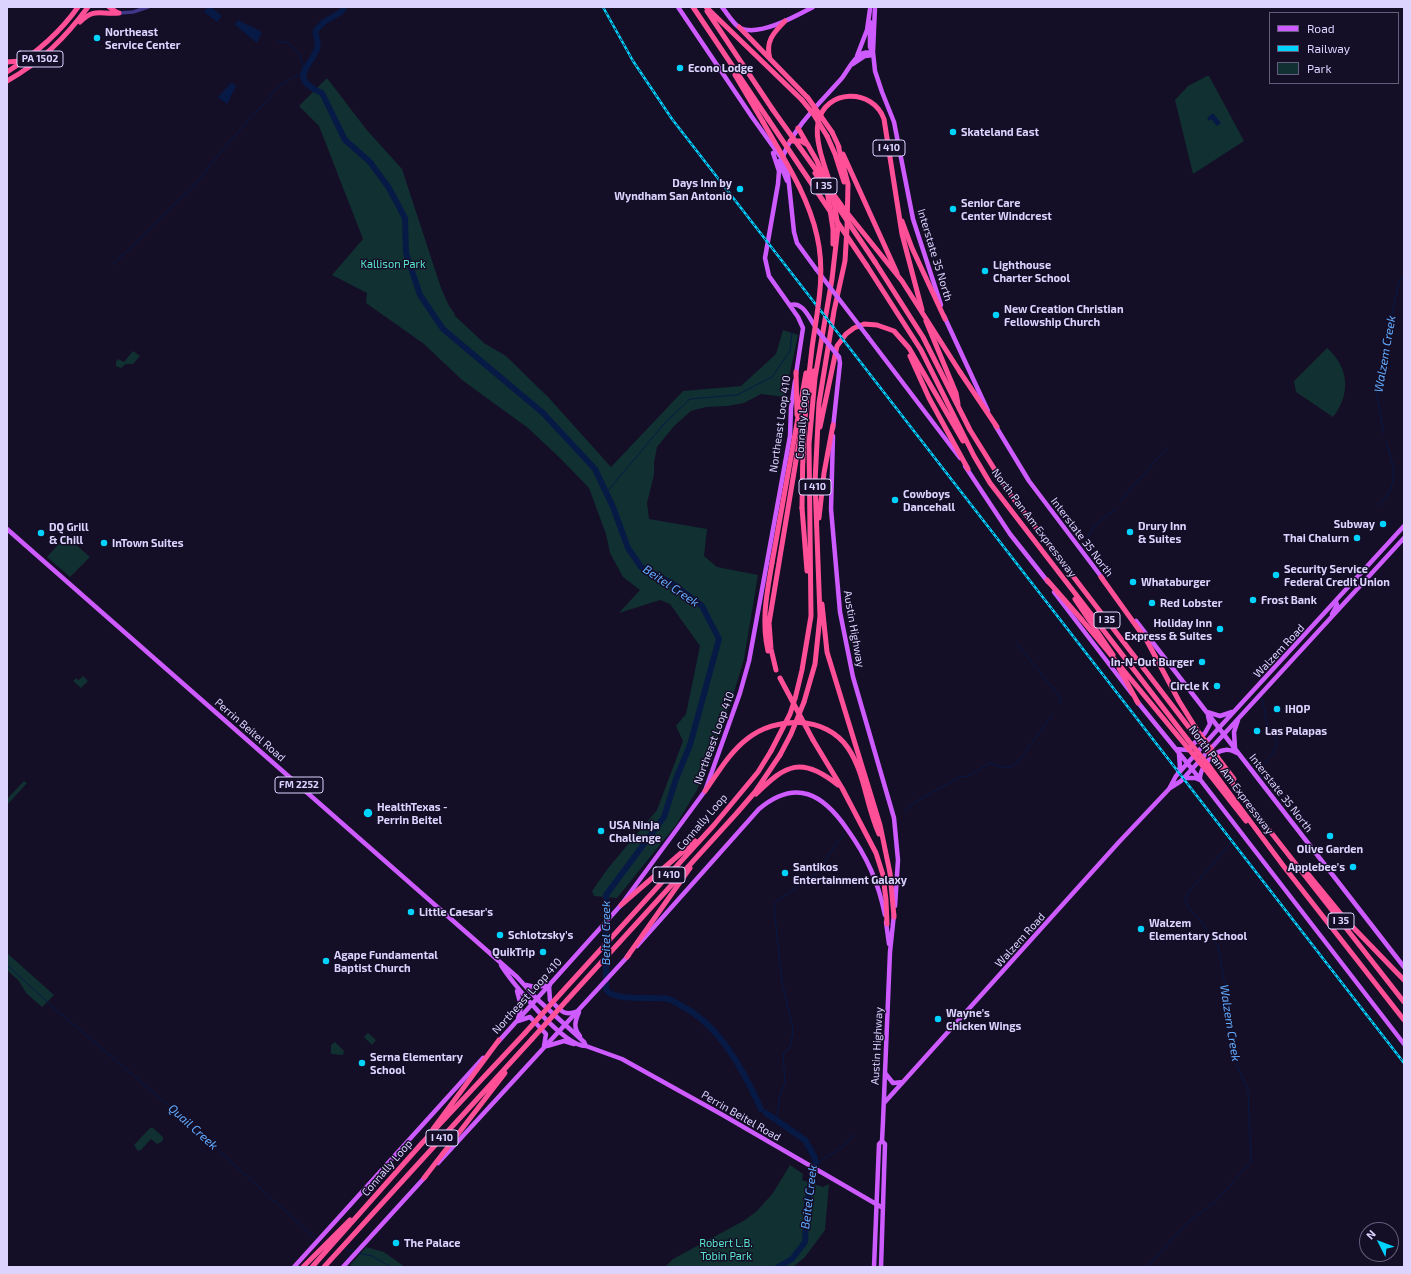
<!DOCTYPE html>
<style>
body{margin:0}
#map{position:relative;width:1411px;height:1274px;overflow:hidden;background:#140e27;font-family:"Exo 2",sans-serif}
canvas{display:block}
.frame{position:absolute;inset:0;border:8px solid #dcd4ff;pointer-events:none}
.legend{position:absolute;left:1269px;top:12px;width:130px;height:72px;box-sizing:border-box;background:#140e27;border:1px solid #645d7d;margin:0;padding:5px 7px;list-style:none;font-size:12px;color:#dcd4ff}
.legend li{display:flex;align-items:center;gap:8px;height:20px}
.legend b{width:20px;border:1px solid #645d7d}
.north{position:absolute;left:1359px;top:1222px;width:40px;height:40px;box-sizing:border-box;background:#140e27;border:1px solid #645d7d;border-radius:50%;rotate:312deg;font-size:11px;font-weight:700;line-height:16px;text-align:center;color:#dcd4ff}
.north::after{content:'';display:block;margin:auto;width:14px;height:18px;background:#00d3ff;clip-path:polygon(50% 0,100% 100%,50% 72%,0 100%)}
</style>
<div id="map">
<canvas width="1411" height="1274"></canvas>
<div class="frame"></div>
<ul class="legend">
<li><b style="height:5px;background:#cd5bff"></b>Road</li>
<li><b style="height:5px;background:#00d3ff"></b>Railway</li>
<li><b style="height:11px;background:#113031"></b>Park</li>
</ul>
<div class="north">N</div>
</div>
<script>
const g = document.querySelector('canvas').getContext('2d');
g.lineJoin = 'round';
function paint(path, color) { g.fillStyle = color; g.fill(path, 'evenodd'); }
function strokePath(path, color, width, dash) { g.strokeStyle = color; g.lineWidth = width; g.lineCap = dash ? 'butt' : 'round'; g.setLineDash(dash || []); g.stroke(path); }
function write(font, color, halo, rows, align = 'center') {
  g.font = font + ' "Exo 2",sans-serif'; g.lineWidth = 3; g.setLineDash([]); g.textBaseline = 'middle'; g.strokeStyle = halo; g.fillStyle = color; for (const [text, x, y, turn = 0] of rows) {
    g.save(); g.translate(x, y); g.rotate((+turn || 0) * Math.PI / 180); g.textAlign = isNaN(turn) ? turn : align; if (halo) g.strokeText(text, 0, 0); g.fillText(text, 0, 0); g.restore();
  }
}
paint(new Path2D(`
 M1207 76H1209L1244 141 1193 174 1175 100 1188 86Z
 M327 78 366 129 402 169 441 288 449 306 455 314 454 315 484 343 506 356 549 398 611 467 683 391 741 386 776 354 783 330 798 335 785 397 761 394 744 403 728 406 706 407 691 411 675 425 657 447 654 462V475L647 503 649 519 707 529 704 556 717 567 758 575 744 659 732 699 697 790 676 825 617 898 594 896 592 891 609 867 657 810 683 741 676 726 686 714 700 646 670 604 660 600 619 613 640 590 623 577 610 553 606 534 589 488 561 459 528 428 462 380 424 344 366 303 367 293 332 275 363 239 319 126 299 106Z
 M1327 348C1349 367 1351 394 1333 417L1296 392 1294 381Z
 M133 351 140 356 133 364H126L121 368 116 366V362L118 359 124 362Z
 M66 536 90 557 70 577 47 557Z
 M83 676 88 681 81 688 73 681 76 678 79 680Z
 M24 781 27 783 7 805V799Z
 M7 953 54 995 42 1007 26 993 19 981 7 970Z
 M368 1033 376 1040 372 1045 364 1037Z
 M335 1042 344 1051 343 1055 331 1054V1045Z
 M150 1128H153L163 1137V1141L157 1144 151 1139 141 1150 138 1151 134 1145Z
 M790 1165 803 1174 802 1180 823 1187 829 1184 825 1230 805 1257 793 1267H665L673 1259 745 1220 757 1211 773 1193Z
 M366 1247 384 1252 405 1267H353L350 1265Z`), '#113031');
paint(new Path2D(`
 M208 7H211L222 16 217 22 204 12Z
 M238 20 262 32 257 43 235 25Z
 M231 83 236 86 227 104 218 97Z
 M1213 113 1221 123 1217 126 1211 119 1209 121 1207 118Z`), '#071a46');
strokePath(new Path2D(`
 M112 265C134 245 154 224 175 203 182 196 190 192 195 184 219 155 241 126 269 99 273 87 292 79 303 72 303 57 298 52 288 42H278
 M1384 434 1376 391 1399 281 1404 276
 M606 493 664 424 690 399 737 395 772 377 790 351 792 332
 M1120 501 1168 447
 M1378 506C1400 483 1395 470 1386 442
 M1084 543 1095 525 1117 508
 M1017 644 1061 698 1060 703
 M1261 777C1262 759 1272 759 1276 746 1278 739 1270 731 1268 726 1264 717 1265 707 1262 698
 M904 812 915 802 960 777 968 776 990 763C1001 767 1008 771 1018 762L1053 714
 M7 965 53 1007 173 1109 316 1239
 M776 1120 780 1096 785 1082 783 1054 791 1046 793 1028 782 982 774 906 776 902 818 872 836 844 845 834
 M816 1163 843 1147 854 1134
 M344 1248 354 1252
 M357 1253 372 1256 391 1267
 M1147 1267 1187 1223 1216 1201 1251 1162 1248 1090 1237 1066 1236 1049 1218 946 1203 924 1189 908 1185 901 1187 894 1237 835`), '#071a46', 1);
strokePath(new Path2D(`
 M344 7 341 12 324 22 316 30C314 36 320 43 317 49 309 69 288 78 322 93L345 140 370 162 389 188 405 218 406 253 420 295 443 329 543 413 595 469 613 507 628 548 641 567 673 584 702 606 719 639 690 745 676 779 664 817 606 895V990C616 1002 652 996 668 999 673 1000 678 1004 682 1006 720 1026 744 1071 761 1109
 M766 1113 805 1140 814 1156 816 1163 807 1201 805 1242 792 1259 778 1267`), '#071a46', 6);
strokePath(new Path2D(`
 M119 13 133 12 148 7`), '#3f3688', 3.5);
strokePath(new Path2D(`
 M678 7 752 117 782 159 788 175 794 232 797 243 816 269
 M722 7C727 13 733 24 740 28 759 37 796 16 813 7
 M875 7 873 52 875 71 882 92 894 122 913 219 941 305
 M870 22V47L872 51
 M857 56 867 30 870 9
 M853 64 865 56 873 55
 M773 153 779 171 778 184 765 258 769 276 798 317 803 328 796 374
 M782 159C794 126 820 103 842 78 848 70 853 59 861 54 865 52 869 52 873 52
 M779 161 787 181
 M790 305C803 301 809 318 815 326
 M944 316 988 411
 M868 337 960 458
 M995 425 1029 481 1103 579
 M833 428 840 363 839 357
 M833 436 831 509 840 612 853 677 894 818 898 860 895 906
 M965 466 1010 534 1048 582
 M7 529 517 977 537 999 584 1042 586 1046
 M1054 592 1132 694
 M1332 614 1337 605 1336 602
 M1136 621 1404 967
 M1136 700 1192 769 1404 1044
 M1207 712 1220 716 1232 712
 M1235 748 1234 732 1238 720
 M1176 749 1187 750 1205 733 1210 724 1208 716
 M1178 772 1180 767 1179 754
 M1184 778H1195L1200 780C1199 769 1213 751 1225 750 1230 749 1233 751 1237 753
 M1170 788 1181 781 1192 769 1404 538
 M886 922 889 944
 M637 946 759 809C796 778 823 794 847 829 867 857 878 881 885 915
 M501 965C512 983 564 1047 586 1046L622 1059 721 1114 883 1208
 M526 985 535 987 550 985
 M549 986 550 1000C561 1010 563 1017 578 1011
 M517 991 521 1006 518 1019
 M579 1012C575 1021 573 1028 580 1036
 M518 1021 530 1017 546 1034 544 1046
 M498 1042 621 905 705 791 740 693 749 661 790 436 791 408 795 381
 M547 1046 564 1041 574 1044
 M885 1073 893 1083 903 1082
 M884 1103 1119 842 1169 789 1176 776 1218 729 1404 526
 M438 1163 629 955
 M294 1267 483 1058
 M343 1267 426 1176
 M874 1267 879 1144 882 1141
 M881 1267 885 1144 882 1141 883 1121 890 952 894 914`), '#cd5bff', 4.5);
strokePath(new Path2D(`
 M109 7 118 13
 M693 7 768 119
 M706 7 802 100
 M707 11 773 110
 M80 22C95 7 101 15 119 13
 M739 27 808 98
 M770 59C765 42 773 33 785 21
 M7 62 21 61
 M7 72C35 54 59 34 78 7
 M735 75 763 122
 M7 81C41 62 65 38 88 7
 M798 128 817 161 825 181
 M832 132 839 147
 M827 136 835 154 844 182
 M790 141H801L808 145
 M843 154 897 273
 M827 190 833 229V244
 M833 192C827 172 814 142 818 123 825 88 873 88 884 119L902 234 922 310
 M902 221 912 248 945 319
 M875 262 923 337 970 430 1010 494 1194 734
 M867 266 921 350 974 456 990 483 1188 740
 M926 321 956 393 958 404
 M910 356 929 398 968 469
 M796 372 797 415
 M960 372 997 427
 M809 392 813 371
 M820 427 837 346 846 334 854 328 864 324 877 325 894 331 909 348 963 441
 M802 508 807 571
 M819 518 824 473 833 425
 M1101 577 1147 641 1179 701 1197 730
 M1047 580 1082 620
 M1075 599 1113 655
 M822 604 827 652 880 825 890 873 894 917
 M768 651C761 620 767 593 772 563
 M1119 668 1138 703
 M776 670 771 649 769 623 803 418
 M795 699 802 670 811 616 809 444 815 378 832 279 838 227 834 202
 M804 702 815 664 820 616 815 482 819 403 834 311 845 261 847 228 848 184 838 145
 M813 740 842 788 876 853 883 875 886 900 887 924
 M1218 758 1234 779
 M1215 761 1404 1002
 M1209 766 1285 868 1404 1020
 M1206 770 1246 821
 M705 791C718 773 729 753 747 739 775 716 826 715 848 748 865 773 866 806 879 834
 M756 794C786 764 802 756 838 785
 M1304 869 1345 919 1404 980
 M621 905 695 841
 M627 957 690 868
 M561 993 714 825 758 772 771 751
 M567 1000 736 814 755 792 780 755
 M433 1129 499 1040
 M424 1178 505 1073
 M303 1267 350 1220
 M312 1267 423 1142 525 1033
 M324 1267 532 1039`), '#ff4f96', 5);
const rail = new Path2D(`
 M603 7 633 61 672 119 1404 1063`);
strokePath(rail, '#00d3ff', 2.5);
strokePath(rail, '#140e27', 1, [3]);
strokePath(new Path2D(`
 M816 269 868 337
 M817 330 839 357`), '#cd5bff', 4.5);
strokePath(new Path2D(`
 M808 98 832 132
 M802 100 814 115 827 136
 M773 110 844 209 902 281 960 372
 M768 119 867 266
 M763 122C784 159 808 195 817 236 826 274 817 311 812 348 805 401 802 455 802 508
 M815 173 875 262
 M772 563 806 373
 M1082 620 1206 770
 M780 678 813 740
 M1197 730 1218 758
 M1194 734 1215 761
 M1188 740 1209 766
 M771 751 790 714 794 702
 M780 755 791 734 804 702
 M525 1033 561 993
 M532 1039 567 1000`), '#ff4f96', 5);
for (const [x, y, r, color] of [
 [97,38,4,"#00d3ff"],
 [680,68,4,"#00d3ff"],
 [953,132,4,"#00d3ff"],
 [740,189,4,"#00d3ff"],
 [953,209,4,"#00d3ff"],
 [985,271,4,"#00d3ff"],
 [996,315,4,"#00d3ff"],
 [895,500,4,"#00d3ff"],
 [1383,524,4,"#00d3ff"],
 [1130,532,4,"#00d3ff"],
 [41,533,4,"#00d3ff"],
 [1357,538,4,"#00d3ff"],
 [104,543,4,"#00d3ff"],
 [1276,575,4,"#00d3ff"],
 [1133,582,4,"#00d3ff"],
 [1253,600,4,"#00d3ff"],
 [1152,603,4,"#00d3ff"],
 [1220,629,4,"#00d3ff"],
 [1202,662,4,"#00d3ff"],
 [1217,686,4,"#00d3ff"],
 [1277,709,4,"#00d3ff"],
 [1257,731,4,"#00d3ff"],
 [368,813,5,"#00d3ff"],
 [601,831,4,"#00d3ff"],
 [1330,836,4,"#00d3ff"],
 [1353,867,4,"#00d3ff"],
 [785,873,4,"#00d3ff"],
 [411,912,4,"#00d3ff"],
 [1141,929,4,"#00d3ff"],
 [500,935,4,"#00d3ff"],
 [543,952,4,"#00d3ff"],
 [326,961,4,"#00d3ff"],
 [938,1019,4,"#00d3ff"],
 [362,1063,4,"#00d3ff"],
 [396,1243,4,"#00d3ff"]
]) { const dot = new Path2D(); dot.arc(x, y, r, 0, 2 * Math.PI); g.fillStyle = color; g.fill(dot); strokePath(dot, '#140e27', 1.5); }
for (const [x, y, w] of [
 [40,59,46],
 [889,148,32],
 [824,186,26],
 [815,487,32],
 [1107,620,26],
 [299,785,48],
 [669,875,32],
 [1341,921,26],
 [442,1138,32]
]) { const box = new Path2D(); box.roundRect(x - w / 2, y - 8, w, 16, 3); g.fillStyle = '#140e27'; g.fill(box); strokePath(box, '#dcd4ff', 1); }
write('bold 10px', '#dcd4ff', null, [
 ["PA 1502",40,59],
 ["I 410",889,148],
 ["I 35",824,186],
 ["I 410",815,487],
 ["I 35",1107,620],
 ["FM 2252",299,785],
 ["I 410",669,875],
 ["I 35",1341,921],
 ["I 410",442,1138]
]);
write('bold 11px', '#dcd4ff', '#140e27', [
 ["Northeast",105,32],
 ["Service Center",105,45],
 ["Econo Lodge",688,68],
 ["Skateland East",961,132],
 ["Days Inn by",732,183,"right"],
 ["Wyndham San Antonio",732,196,"right"],
 ["Senior Care",961,203],
 ["Center Windcrest",961,216],
 ["Lighthouse",993,265],
 ["Charter School",993,278],
 ["New Creation Christian",1004,309],
 ["Fellowship Church",1004,322],
 ["Cowboys",903,494],
 ["Dancehall",903,507],
 ["Subway",1375,524,"right"],
 ["Drury Inn",1138,526],
 ["& Suites",1138,539],
 ["DQ Grill",49,527],
 ["& Chill",49,540],
 ["Thai Chalurn",1349,538,"right"],
 ["InTown Suites",112,543],
 ["Security Service",1284,569],
 ["Federal Credit Union",1284,582],
 ["Whataburger",1141,582],
 ["Frost Bank",1261,600],
 ["Red Lobster",1160,603],
 ["Holiday Inn",1212,623,"right"],
 ["Express & Suites",1212,636,"right"],
 ["In-N-Out Burger",1194,662,"right"],
 ["Circle K",1209,686,"right"],
 ["IHOP",1285,709],
 ["Las Palapas",1265,731],
 ["HealthTexas -",377,807],
 ["Perrin Beitel",377,820],
 ["USA Ninja",609,825],
 ["Challenge",609,838],
 ["Olive Garden",1330,849,"center"],
 ["Santikos",793,867],
 ["Entertainment Galaxy",793,880],
 ["Applebee's",1345,867,"right"],
 ["Little Caesar's",419,912],
 ["Walzem",1149,923],
 ["Elementary School",1149,936],
 ["Schlotzsky's",508,935],
 ["QuikTrip",535,952,"right"],
 ["Agape Fundamental",334,955],
 ["Baptist Church",334,968],
 ["Wayne's",946,1013],
 ["Chicken Wings",946,1026],
 ["Serna Elementary",370,1057],
 ["School",370,1070],
 ["The Palace",404,1243]
], 'left');
write('11px', '#dcd4ff', '#140e27', [
 ["Interstate 35 North",935,255,73],
 ["Northeast Loop 410",780,424,-82],
 ["Connally Loop",802,424,-86],
 ["North Pan Am Expressway",1034,523,53],
 ["Interstate 35 North",1082,537,53],
 ["Austin Highway",854,629,80],
 ["Walzem Road",1279,651,-47],
 ["Perrin Beitel Road",250,730,41],
 ["Northeast Loop 410",714,738,-70],
 ["North Pan Am Expressway",1231,780,53],
 ["Interstate 35 North",1281,793,52],
 ["Connally Loop",702,822,-49],
 ["Walzem Road",1020,940,-48],
 ["Northeast Loop 410",527,996,-48],
 ["Austin Highway",877,1046,-87],
 ["Perrin Beitel Road",741,1116,30],
 ["Connally Loop",387,1168,-49]
]);
write('11px', '#59e6cd', '#140e27', [
 ["Kallison Park",393,264],
 ["Robert L.B.",726,1243],
 ["Tobin Park",726,1256]
]);
write('italic 12px', '#62abff', '#140e27', [
 ["Walzem Creek",1385,354,-80],
 ["Beitel Creek",671,586,34],
 ["Beitel Creek",606,933,-90],
 ["Walzem Creek",1230,1023,81],
 ["Quail Creek",193,1127,42],
 ["Beitel Creek",809,1197,-83]
]);
</script>
